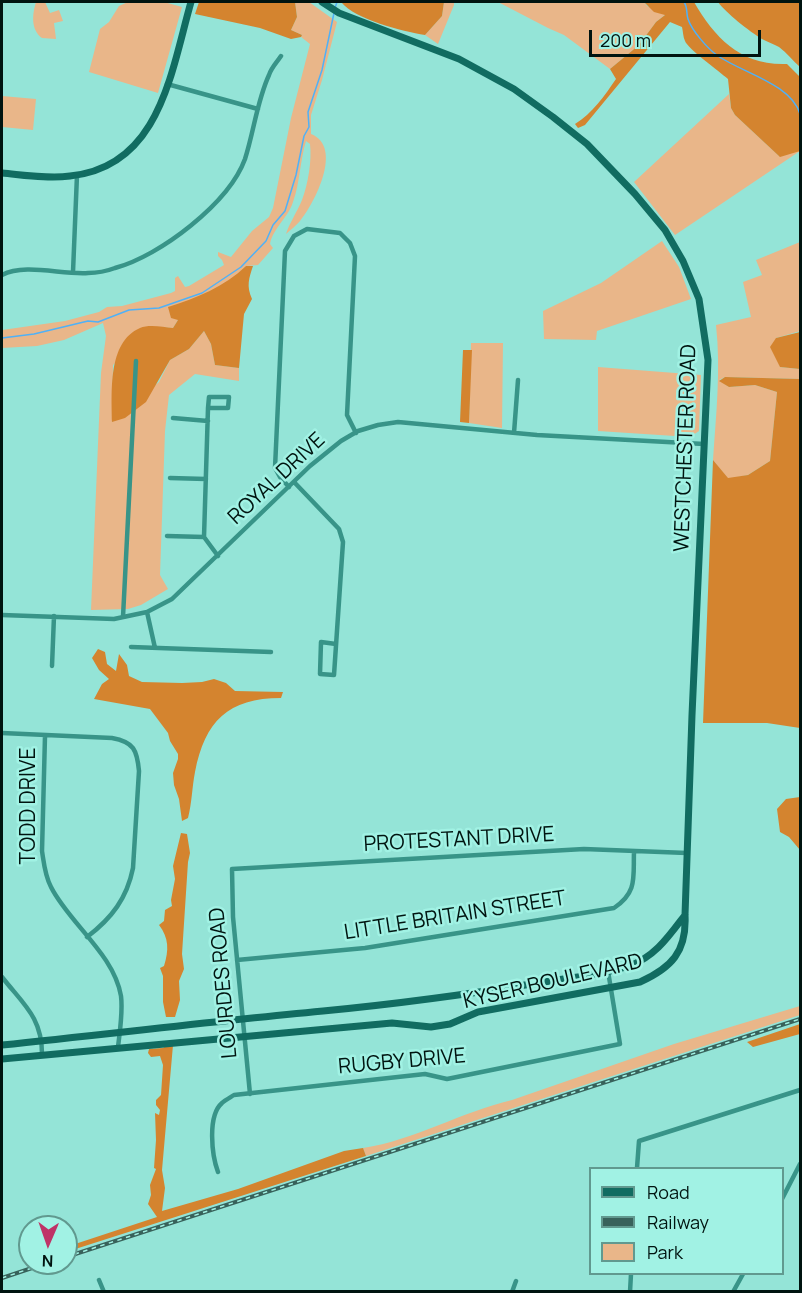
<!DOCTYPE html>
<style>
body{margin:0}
#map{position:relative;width:802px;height:1293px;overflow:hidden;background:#94e4d7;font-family:Manrope,sans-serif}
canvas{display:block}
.frame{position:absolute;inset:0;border:3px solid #001410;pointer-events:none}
.legend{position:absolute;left:589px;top:1167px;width:195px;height:108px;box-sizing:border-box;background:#a1f2e4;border:2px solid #61998f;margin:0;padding:8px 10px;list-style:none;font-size:18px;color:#001410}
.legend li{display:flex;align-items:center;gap:12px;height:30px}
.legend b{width:30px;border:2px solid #61998f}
.north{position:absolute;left:18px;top:1215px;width:60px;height:60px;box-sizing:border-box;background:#a1f2e4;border:2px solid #61998f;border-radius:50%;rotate:182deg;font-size:16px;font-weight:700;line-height:24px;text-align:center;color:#001410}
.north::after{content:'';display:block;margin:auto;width:21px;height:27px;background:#bf3367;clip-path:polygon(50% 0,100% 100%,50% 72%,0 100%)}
.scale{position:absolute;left:589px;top:30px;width:172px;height:27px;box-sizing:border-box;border:3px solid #001410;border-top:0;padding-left:8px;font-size:18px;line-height:21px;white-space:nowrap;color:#001410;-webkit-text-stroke:4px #a1f2e4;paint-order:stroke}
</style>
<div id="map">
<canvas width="802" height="1293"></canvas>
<div class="frame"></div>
<ul class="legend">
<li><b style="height:8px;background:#116c61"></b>Road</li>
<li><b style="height:8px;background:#38625b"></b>Railway</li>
<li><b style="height:16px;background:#e9b689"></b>Park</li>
</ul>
<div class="north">N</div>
<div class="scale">200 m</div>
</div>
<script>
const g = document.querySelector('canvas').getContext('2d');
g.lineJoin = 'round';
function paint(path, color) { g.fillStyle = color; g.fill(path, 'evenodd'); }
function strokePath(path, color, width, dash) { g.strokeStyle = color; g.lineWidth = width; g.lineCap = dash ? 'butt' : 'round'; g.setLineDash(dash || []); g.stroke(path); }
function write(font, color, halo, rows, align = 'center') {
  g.font = font + ' Manrope,sans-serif'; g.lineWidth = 5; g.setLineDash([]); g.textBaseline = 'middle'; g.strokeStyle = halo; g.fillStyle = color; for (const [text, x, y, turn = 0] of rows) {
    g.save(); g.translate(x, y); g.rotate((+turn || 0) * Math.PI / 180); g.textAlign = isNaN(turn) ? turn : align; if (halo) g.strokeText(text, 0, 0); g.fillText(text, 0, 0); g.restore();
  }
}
paint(new Path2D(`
 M36 2H45L50 13 59 10 63 21 54 23 56 39 42 38C31 30 32 15 36 2Z
 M128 2H164L182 7 158 93 89 72 100 29 109 22 119 6Z
 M295 2H309L337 22 322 80 311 115V134C344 147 314 204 300 221 296 226 290 230 286 234 290 222 297 212 302 200 308 184 312 161 310 144L306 141C300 160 300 183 293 202 288 218 273 228 270 244L273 248 258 265 246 266 231 281 192 300 169 307 178 320 173 328 152 327 113 365 112 422 159 382 170 360 189 349 204 331 211 344 215 365 239 368V381L195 374 169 395 165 431 160 575 168 589 141 605 128 609 91 610 101 373 106 336 103 323 64 340 37 346 2 348V330L65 321 99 312 107 307 122 306 171 293 175 291V278L178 276 185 287 189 286 224 265 222 260 218 256V252L231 257 252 231 269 217 273 208 291 118 310 44 301 37 302 35 291 30 297 17Z
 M444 2H454V5L438 44 425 35 442 16Z
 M498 2H644L647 6 666 14 656 22 639 45 610 69 564 35 548 28Z
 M729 94 731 108 735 115 779 156 797 150 800 151 675 235 634 182Z
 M2 96 36 99 33 130 2 127Z
 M662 241 679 267 691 299 597 331 596 340 544 339 543 311 601 283Z
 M800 242V331L776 338 780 367 800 369V379L725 377 719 380 729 387 755 385 777 392 770 461 748 475 728 479 713 460C716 415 721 370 716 325L751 317 743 282 762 275 756 260Z
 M471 343H503L502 428 469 423Z
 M598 367 701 375 699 431 690 437 598 431Z
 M800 1006V1015L366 1156 363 1148C415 1140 461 1112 512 1100L674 1044Z`), '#e9b689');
paint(new Path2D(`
 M199 2H295L297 17 291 30 302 35 301 37 291 39 260 28 195 14Z
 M341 2H444L442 16 425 35C402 31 356 20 341 2Z
 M644 2H694C715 38 741 66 787 64L800 77V151L780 157 735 115 731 108 728 79C719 71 688 49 685 41 683 37 683 31 682 27L670 22 585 125 578 128 575 124C592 114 605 95 616 79L610 69 639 45 656 22 665 15 654 12Z
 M718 2H800V67C793 61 787 53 779 47 774 44 767 42 762 39 749 31 726 13 718 2Z
 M246 266H253C249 278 246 286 252 299L244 314 239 368 215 365 211 344 204 331 189 349 170 360 146 402 125 418 112 422C112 394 107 342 140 328 149 324 163 327 173 328L178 320 171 318 168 307C197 298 224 287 246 266Z
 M800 332V369L780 367 770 347 776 338Z
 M463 350H472L469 423 460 422Z
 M725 377 800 379V728L767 723H703L713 460 728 478 748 475 770 461 777 392 755 385 729 387 719 381Z
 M98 649 105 652 107 664 116 671 119 654 127 665 129 676 142 682 182 683 202 682 214 679 226 683 235 691 283 692 281 698C228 698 205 721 195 772 192 787 192 803 188 818L182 821 179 799 174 785 173 773 178 759V754L170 741 168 733 150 709 94 699 102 684 109 679 99 670 92 658Z
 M800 797V850L789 837 780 832 777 809 786 799Z
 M181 833 187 834 190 853 188 862 182 954 184 969 179 981 180 1000 175 1017H166L163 1002V976L160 968 164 966C169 950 169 938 159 925L164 921 165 910 172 906 171 900 175 879 173 866Z
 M800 1024V1034L753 1047 747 1042Z
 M167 1045H173L162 1170 165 1188 162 1211 238 1189 344 1151 363 1148 366 1156 66 1252V1247L157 1217 148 1204 151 1195 150 1185 156 1169 154 1168 156 1140 155 1113 159 1115 160 1110 156 1105V1100L161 1095 163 1065 160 1056 151 1057 148 1053 149 1049 163 1048Z`), '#d4842f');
strokePath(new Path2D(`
 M684 2C688 8 686 13 688 19 692 31 708 49 718 56 743 73 791 84 800 114
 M335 8 337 2
 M2 338 34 334 88 321 98 322 129 310 159 308 202 293 241 267 266 241 273 225 285 211 296 175 304 136 309 127 308 112 322 70 334 13`), '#4fb1f7', 1.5);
strokePath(new Path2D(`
 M167 84 258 109
 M73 272 77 175
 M2 275C25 263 62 275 88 273 96 273 107 271 115 268 160 256 229 203 245 159 254 131 257 101 269 75 271 68 277 62 281 56
 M209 397H229L228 408H208Z
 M173 418 208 421
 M514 433 518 380
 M170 478 206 479
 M294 482 339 529 343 542 334 675 320 674 321 642 336 644
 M289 487 280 477 275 468 285 251 294 236 307 229 340 233 350 243 355 256 347 415 356 433
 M167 536 204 537 218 556
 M204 537 208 408
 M147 612 155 648
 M2 615 114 619 147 612 172 599 310 466 341 441 358 431 378 425 398 422 537 435 704 444
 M123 617 136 361
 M131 647 271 652
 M52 666 54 616
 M2 733 112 738C134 742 137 750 139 771L133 868C127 898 112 918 87 937
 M45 736 42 851C44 864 45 876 51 887 69 923 114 954 121 996 123 1012 120 1030 118 1047
 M237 960 365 948 614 908C638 892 633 877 634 851
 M2 977C23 1004 42 1017 42 1054
 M250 1094 233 917 232 869 584 849 687 853
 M637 1168 639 1141 800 1090
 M218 1172C212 1156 207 1116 222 1103 225 1100 231 1097 234 1095L425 1074 447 1079 620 1044 608 971
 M782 1199 800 1164
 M99 1280 104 1292
 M512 1292 516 1281
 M630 1292 631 1274
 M733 1292 743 1274`), '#389488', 4.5);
strokePath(new Path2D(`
 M2 173C24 175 48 179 70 176 160 167 171 72 191 2
 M2 1045C109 1034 216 1021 323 1011 397 1004 470 994 544 982 572 977 602 975 629 966 655 957 669 936 685 915
 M2 1059 392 1023 431 1027 450 1024 478 1012 640 982C671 968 687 952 685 915L692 715 708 360 699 299 683 261 665 230 635 194 587 144 553 117 514 89 459 59 339 13 322 2`), '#116c61', 7);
const rail = new Path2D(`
 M66 1257 800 1019
 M2 1278 47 1263`);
strokePath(rail, '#38625b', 4);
strokePath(rail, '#a1f2e4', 1.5, [4.5]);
write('21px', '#001410', '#a1f2e4', [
 ["WESTCHESTER ROAD",686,448,-88],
 ["ROYAL DRIVE",277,479,-43],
 ["TODD DRIVE",29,806,-90],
 ["PROTESTANT DRIVE",459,840,-3],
 ["LITTLE BRITAIN STREET",455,916,-9],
 ["KYSER BOULEVARD",553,982,-13],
 ["LOURDES ROAD",224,983,-95],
 ["RUGBY DRIVE",402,1062,-5]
]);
</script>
